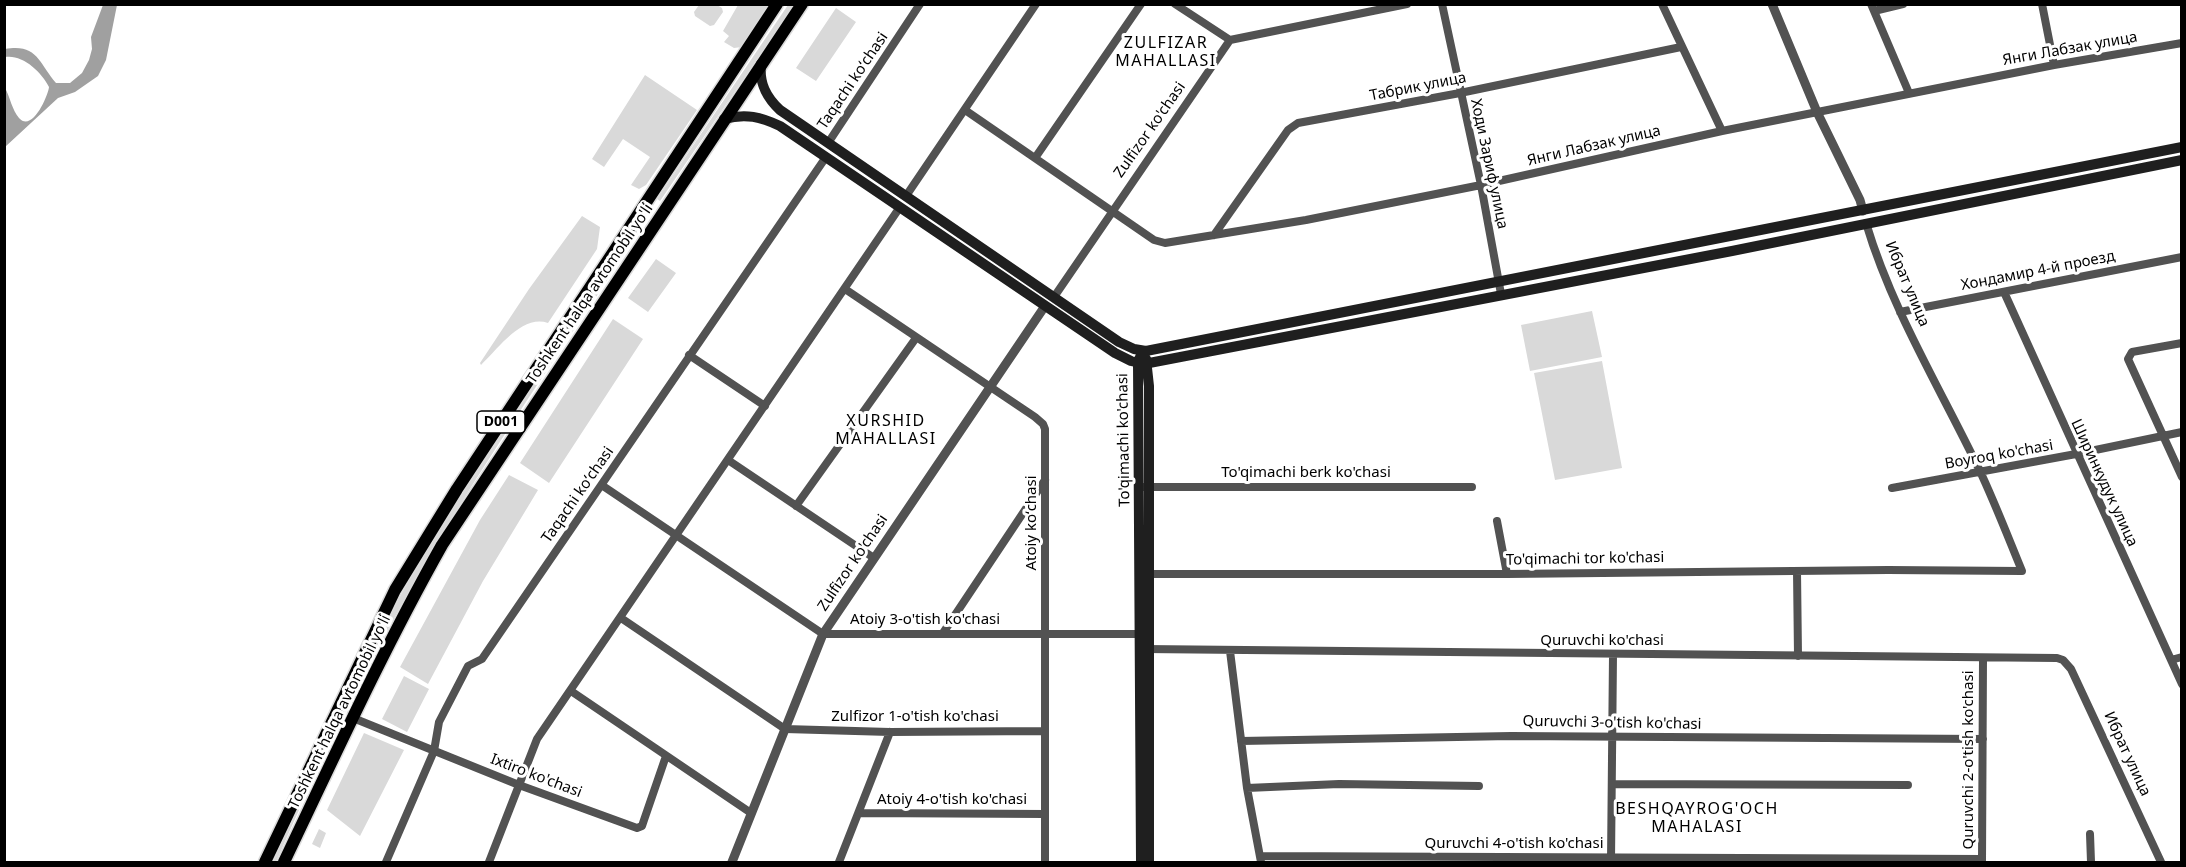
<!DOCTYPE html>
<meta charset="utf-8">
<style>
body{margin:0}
#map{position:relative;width:2186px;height:867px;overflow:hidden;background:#fff;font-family:"Noto Sans",sans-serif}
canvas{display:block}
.frame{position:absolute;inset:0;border:6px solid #000;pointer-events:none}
</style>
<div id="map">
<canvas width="2186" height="867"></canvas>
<div class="frame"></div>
</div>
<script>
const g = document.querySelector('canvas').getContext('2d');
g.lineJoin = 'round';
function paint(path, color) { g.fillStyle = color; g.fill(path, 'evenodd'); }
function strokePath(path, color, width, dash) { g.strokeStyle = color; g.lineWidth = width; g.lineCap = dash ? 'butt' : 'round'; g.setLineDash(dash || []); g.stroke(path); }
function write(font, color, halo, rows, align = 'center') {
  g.font = font + ' "Noto Sans",sans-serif'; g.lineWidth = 6; g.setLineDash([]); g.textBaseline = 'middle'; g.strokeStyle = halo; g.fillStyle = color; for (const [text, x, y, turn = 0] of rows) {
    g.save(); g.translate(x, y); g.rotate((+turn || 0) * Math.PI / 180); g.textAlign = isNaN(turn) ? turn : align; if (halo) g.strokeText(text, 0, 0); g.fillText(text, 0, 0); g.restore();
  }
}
paint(new Path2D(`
 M717 5 722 8 723 12 714 25 710 26 695 16 694 12 699 5Z
 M738 5H771L742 47 734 48 724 42 729 36 723 31Z
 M788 5H794L660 201 657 199Z
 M836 8 856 22 816 81 796 68Z
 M645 75 697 110 646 185 639 189 631 185 650 157 623 139 604 167 592 159Z
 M582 216 600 227 597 249 548 323C522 314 498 349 481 365L480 363 529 289Z
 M639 226 642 228C567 341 489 453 421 570 367 664 319 763 276 862H271C310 779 347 694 391 613 464 478 554 353 639 226Z
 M656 259 676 273 648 312 628 298Z
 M1592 311 1602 357 1530 371 1521 325Z
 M613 319 643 339 549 483 520 463Z
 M1602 361 1622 468 1555 480 1534 373Z
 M509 475 538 490 483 581 428 684 400 667 480 520Z
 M404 676 429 689 407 732 382 719Z
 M364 733 404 750 360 836 327 810Z
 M319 829 326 833 320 848 312 844Z`), '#d9d9d9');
paint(new Path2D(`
 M103 5H117L106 60 98 76 75 92 58 98 5 147V88C10 97 12 110 19 118 32 133 48 96 49 87 41 71 22 54 5 57V49C37 43 39 63 56 83H70L82 73 89 60 92 49 91 37Z`), '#a0a0a0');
const trunk = new Path2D(`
 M265 862 395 590 457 489 777 4
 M284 862C335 755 384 648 442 545L802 4`);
strokePath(trunk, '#dbdbdb', 15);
strokePath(new Path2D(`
 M1175 4 1230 40
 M1442 4 1481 185 1501 294
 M1662 4 1722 131
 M1871 4 1909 93
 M2042 4 2054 65
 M1874 11 1903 4
 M965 110 1154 240 1165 243 1306 220 1481 185 1722 131 2054 65 2182 43
 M828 143 920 4
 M1035 158 1141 4
 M906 196 1036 4
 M1214 235 1288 130 1298 123 1460 93 1681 47
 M845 289 1035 417 1043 424 1045 429V862
 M2004 292 2182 684
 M1054 297 1230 40 1407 4
 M1900 312 2182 257
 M2182 343 2132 352 2128 359 2182 477
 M689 355 765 406
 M728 460 874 558
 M603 486 823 634H1144
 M1144 487H1472
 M1892 488 2076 454 2182 432
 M796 506 916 338
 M1497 521 1507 574
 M1797 571 1798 656
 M1148 574H1507L1888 570 2022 571C2008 537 1995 503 1979 469 1940 388 1892 310 1866 223
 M621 618 785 729 890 732 1045 731
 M943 633 1045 480
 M1144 649 2057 658 2063 660 2071 669 2161 862
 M1230 651 1247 788 1261 862
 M2171 660 2182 657
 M571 691 751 813
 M353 718 519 785 637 828 642 826 644 820 666 756
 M1241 741 1511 736 1983 739
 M1612 784 1908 785
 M1247 788 1339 784 1479 786
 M859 813 1045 814
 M2090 834 2091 862
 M1261 856 1982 859
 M1611 861 1613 655
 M386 862 434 751 439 722 468 666 482 659 826 157
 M489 862 537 739 900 207
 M839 862 890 732
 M1982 862 1983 658`), '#525252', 8);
strokePath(new Path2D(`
 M1772 4 1817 112 1860 200 1863 211
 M732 862 823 634 1045 306`), '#525252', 9);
strokePath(new Path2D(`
 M761 64C759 83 766 97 780 110L1119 342 1134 349 1146 351 2182 147
 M724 119C746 113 761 117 780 126L1115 353 1131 361 1144 364 1732 251 2182 160
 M1140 357 1138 363 1141 862
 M1146 359 1149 386V862`), '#1f1f1f', 10);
strokePath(trunk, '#000', 12);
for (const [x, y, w] of [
 [501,422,48]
]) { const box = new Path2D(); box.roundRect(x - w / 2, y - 11, w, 22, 4.5); g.fillStyle = '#fff'; g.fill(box); strokePath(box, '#000', 1.5); }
write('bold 14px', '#000', null, [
 ["D001",501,422]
]);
write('15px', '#000', '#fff', [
 ["Янги Лабзак улица",2070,49,-10],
 ["Taqachi koʻchasi",853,81,-56],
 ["Табрик улица",1418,87,-11],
 ["Zulfizor ko'chasi",1150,130,-55],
 ["Янги Лабзак улица",1594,146,-13],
 ["Ходи Зариф улица",1489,164,78],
 ["Хондамир 4-й проезд",2038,271,-11],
 ["Ибрат улица",1907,284,67],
 ["Toshkent halqa avtomobil yo'li",590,294,-56],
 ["To'qimachi ko'chasi",1124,440,-91],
 ["Boyroq ko'chasi",1999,455,-10],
 ["To'qimachi berk ko'chasi",1306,473],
 ["Ширинкудук улица",2104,483,65],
 ["Taqachi koʻchasi",578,495,-55],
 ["Atoiy koʻchasi",1032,523,-90],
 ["To'qimachi tor ko'chasi",1585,559,-1],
 ["Zulfizor ko'chasi",853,563,-56],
 ["Atoiy 3-o'tish ko'chasi",925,620],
 ["Quruvchi ko'chasi",1602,641],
 ["Toshkent halqa avtomobil yo'li",340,712,-64],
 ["Zulfizor 1-o'tish ko'chasi",915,717],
 ["Quruvchi 3-o'tish ko'chasi",1612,723,1],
 ["Ибрат улица",2127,754,65],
 ["Quruvchi 2-o'tish ko'chasi",1969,760,-90],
 ["Ixtiro ko'chasi",536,776,21],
 ["Atoiy 4-o'tish ko'chasi",952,800],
 ["Quruvchi 4-o'tish ko'chasi",1514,844]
]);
g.letterSpacing = '1.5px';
write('16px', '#000', '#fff', [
 ["ZULFIZAR",1166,43],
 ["MAHALLASI",1166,61],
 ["XURSHID",886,421],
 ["MAHALLASI",886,439],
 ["BESHQAYROG'OCH",1697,809],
 ["MAHALASI",1697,827]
]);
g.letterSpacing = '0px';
</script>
